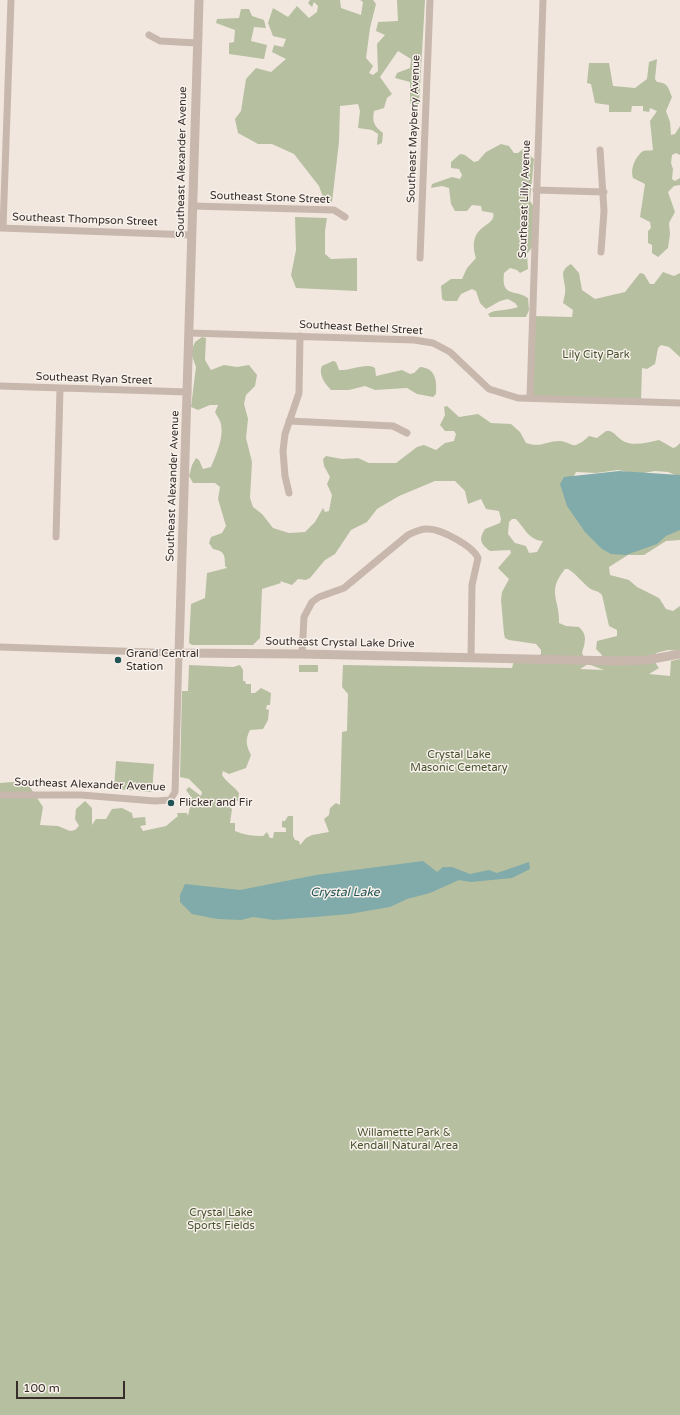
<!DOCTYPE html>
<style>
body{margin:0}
#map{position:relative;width:680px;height:1415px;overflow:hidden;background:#f1e7df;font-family:"Varela Round",sans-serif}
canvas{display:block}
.scale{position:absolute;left:16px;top:1381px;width:109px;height:18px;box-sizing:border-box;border:2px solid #372d2a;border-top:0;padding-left:5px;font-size:12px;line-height:14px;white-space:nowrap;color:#372d2a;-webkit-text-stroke:3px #f9f2ec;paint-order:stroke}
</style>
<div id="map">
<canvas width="680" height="1415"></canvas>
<div class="scale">100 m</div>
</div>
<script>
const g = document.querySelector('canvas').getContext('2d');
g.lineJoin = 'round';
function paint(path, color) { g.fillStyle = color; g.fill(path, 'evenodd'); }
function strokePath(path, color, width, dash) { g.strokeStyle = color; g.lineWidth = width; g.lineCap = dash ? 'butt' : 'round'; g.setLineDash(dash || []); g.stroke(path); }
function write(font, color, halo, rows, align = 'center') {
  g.font = font + ' "Varela Round",sans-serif'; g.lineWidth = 3; g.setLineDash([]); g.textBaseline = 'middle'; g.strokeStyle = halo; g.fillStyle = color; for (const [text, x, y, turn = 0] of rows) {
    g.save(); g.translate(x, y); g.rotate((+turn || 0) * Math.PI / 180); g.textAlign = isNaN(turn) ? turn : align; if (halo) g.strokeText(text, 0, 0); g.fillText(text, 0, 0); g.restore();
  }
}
paint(new Path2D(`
 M310 0H340L341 8 361 15 363 2 360 0H373L376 4 370 28 366 58 373 66 369 73 373 75 378 71 377 44 385 35 376 31 378 22 398 21 397 0H425L419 104H410V82L395 78 397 73 410 68 411 59 398 51 380 77 392 94 387 98 384 108 374 111C372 122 374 126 383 133L382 143 377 145 378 134 372 130 358 128 360 111 358 104 340 106 339 142 332 202 324 200 319 186 294 154 272 144H258L238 133 235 119 241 111 246 79 256 68 271 72 286 59 272 52 274 45 283 47 286 39 273 36 268 23 273 8 288 17 297 6 309 18 317 12 318 6 314 2 312 7 308 3Z
 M241 9H249L252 16 264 20 266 28 254 27 251 41 267 45 264 59 229 54V43L234 42 235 30 216 23 217 19 239 18Z
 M657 59 655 79 657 82C668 83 668 87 672 97L666 111 670 122 671 135 675 134 680 126V155L676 153 672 155 671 163 673 169 672 179 675 181 680 178V185L674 186 668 192 675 212 669 223 670 234 668 248 658 257 652 253V245L648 243V231L651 228 650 222 640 217 645 184 633 178C630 169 635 157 643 151 646 150 650 151 653 150L650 121 657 111 650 108 649 112 643 111V106H632L631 112H609V105L595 103 591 84 587 83 589 63H609L613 86 635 88 647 79 649 62Z
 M501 144 509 146 514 153H518L524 148 528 154 534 159 530 201 534 207 537 241 527 254 528 269 520 273 517 270 510 268 504 273C501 298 515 289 528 298L529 310 526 317H490L488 314C494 309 508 311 518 307L515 303 508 299 500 301 486 309 480 303 476 291 472 289 461 294 457 301H445L442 299 441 286 451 279H462L467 268 476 258C466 223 497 228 493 213L482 211 481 206 472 205 467 211H455L451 204 449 188 442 186 431 188 432 184 452 177 460 179 462 175 459 169 451 168V162L460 154 465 155 474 162 478 161 486 152Z
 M295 217 327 218 325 231V254L331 259 357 258V291L296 288 291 275 296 250Z
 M571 264 579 273 582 290 595 299 625 292 640 273 644 274 650 284H654L663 272 674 276 680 273V357L669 347 661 345 658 348 655 364 647 369 642 368 641 402 530 398 533 316 572 317 573 310 563 303C564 298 566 292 565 287 564 276 559 271 571 264Z
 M202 337 206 338 205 360 211 370 224 365 237 367 249 365 257 375 255 386 246 395 244 404 248 419 246 438 252 462 250 498 253 507 262 514 273 528 289 533 305 532 315 522 323 508 325 512 329 511 332 495 327 484 330 477 324 466 323 459 326 456 342 459 358 458 369 463H396L417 447 424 445 436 450 445 443 454 441 456 434 454 431H445L440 425 445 415 444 407 447 406 459 417 478 414 491 423 511 424 520 432 526 443C542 448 545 441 560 441 566 441 571 446 576 445 581 443 585 440 589 436L597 438 606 431H610C615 433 618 438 623 441 634 447 648 442 659 440L673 448 676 447 680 443V477L668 472 655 471 638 474 618 470 596 473 576 472 572 480 680 522V540L666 541 644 555H628L609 567 610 575 629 580 637 587 659 598 666 609 673 611 680 606V651L668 650 656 653 654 661 659 668 649 674 670 676 671 661 680 659V1415H0V783L26 781 43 807 40 825 58 826 70 831 75 830 79 826 75 819 76 809 85 801 92 808V825L96 819H106L112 809 122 808 132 813 133 818 145 817 146 825 140 826 143 831 166 826 178 816 177 813H187L188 816 192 798 186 790 189 787 201 796 202 792 189 779 180 777 182 691H188L189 665 233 667 240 665 243 670V681H245L246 684H251V693H255L261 688 271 693 270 705H267L266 709 269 710 268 720 263 729 250 730C245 740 246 745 251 755L246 768 229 774 223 771 222 775C227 783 233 785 239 793L238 801 223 802 232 809 230 823H235V831C244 835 253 836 263 836L267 832 270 838H273L274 832H286V828L282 827V821H285L288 816H293V836L295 840 299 841 300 845 306 838 312 835 329 832 324 819 329 815 330 808 336 803 340 805 342 732 347 731 348 694 342 687 343 665 512 668 515 657H537L541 654V650L536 644 509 640 505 638 504 634 501 600 502 592 509 579 498 568 511 553 510 550 490 551C481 544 478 540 485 529L500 523 501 519 499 511 486 509 481 499 468 504 465 491 455 481H435L399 496 377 509 367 522 351 530 335 554 325 560 310 578 306 580 298 579 292 585 280 581 281 583 262 589 260 638 253 645H192L189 643 191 604 205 598 207 573 227 568 225 566C225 556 225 551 213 549L209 543 211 537 222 533 226 526 218 499 220 487 215 483H193L189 476 192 465 196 458 199 460 203 469 211 467C216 455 224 438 221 424 220 420 217 416 215 412L218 405H210L198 410 191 407 196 367 192 356V349L195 342ZM512 519H516C525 529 529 540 543 541L537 552 529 553 526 546 515 543 508 534 509 522ZM565 569H568C576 574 581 581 588 587 592 591 598 590 602 595L609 626 617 630V636L597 641 596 649 602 655 600 659 584 657 582 653C585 643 588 635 579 627L566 626 559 623C560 599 546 592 565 569ZM588 664 604 670 580 669Z
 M333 361 336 362 339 370C351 371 366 362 375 368L376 376 402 370 410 374 414 373 420 367C436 368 437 381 436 394L433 397 417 394 407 388 375 390 365 386 349 390H331C325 384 318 374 322 366Z
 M299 665H318V672H299Z
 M116 761 154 764 152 792 114 789Z`), '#b6bfa0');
paint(new Path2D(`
 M619 471 680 475V530L666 536 657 544 626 555 611 554 602 549 585 532 567 506 560 484 564 477Z
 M423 861 437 872 443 867H452L470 874 489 870 497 873 529 862 530 869 512 878 471 882 459 880 430 893 407 899 390 907 349 914 315 917 274 920 253 917 241 920 217 919 192 914 180 902V895L185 884 240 890 316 875Z`), '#81abaa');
strokePath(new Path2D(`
 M149 35 160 41 197 43
 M600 150 604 211 601 252
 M536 190 604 192
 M193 206 334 210 345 217
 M0 228 192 235
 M3 228 11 0
 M420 258 430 0
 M190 333 414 340 433 343 450 352 489 389 518 398 680 403
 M0 386 188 392
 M530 398 543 0
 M289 421 393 426 407 433
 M289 493 285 476 283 451 285 434 299 393 300 336
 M56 537 60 389
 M0 647 179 653 175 792 170 800 155 801 81 795H0
 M302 654 304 617 312 602 319 597 344 588 408 535C414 532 421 528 428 529 441 529 473 546 478 558L472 585 471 657`), '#c8b7ac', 7);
strokePath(new Path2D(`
 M199 0 179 653 302 654 618 661 647 660 680 654`), '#c8b7ac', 9);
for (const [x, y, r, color] of [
 [118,660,4,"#235455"],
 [171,803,4,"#235455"]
]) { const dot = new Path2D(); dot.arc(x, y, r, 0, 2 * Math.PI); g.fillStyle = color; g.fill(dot); strokePath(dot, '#f9f2ec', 1.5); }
write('11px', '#372d2a', '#f9f2ec', [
 ["Southeast Mayberry Avenue",414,129,-88],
 ["Southeast Alexander Avenue",182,162,-89],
 ["Southeast Stone Street",270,198,2],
 ["Southeast Lilly Avenue",525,199,-88],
 ["Southeast Thompson Street",85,220,2],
 ["Southeast Bethel Street",361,328,3],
 ["Southeast Ryan Street",94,379,2],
 ["Southeast Alexander Avenue",173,486,-88],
 ["Southeast Crystal Lake Drive",340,643,1],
 ["Southeast Alexander Avenue",90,785,2]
]);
write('11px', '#485330', '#f9f2ec', [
 ["Lily City Park",596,355],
 ["Crystal Lake",459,755],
 ["Masonic Cemetary",459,768],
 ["Willamette Park &",404,1133],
 ["Kendall Natural Area",404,1146],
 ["Crystal Lake",221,1213],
 ["Sports Fields",221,1226]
]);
write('11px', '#372d2a', '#f9f2ec', [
 ["Grand Central",126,654],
 ["Station",126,667],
 ["Flicker and Fir",179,803]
], 'left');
write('italic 12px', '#235455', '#f9f2ec', [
 ["Crystal Lake",345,893]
]);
</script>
